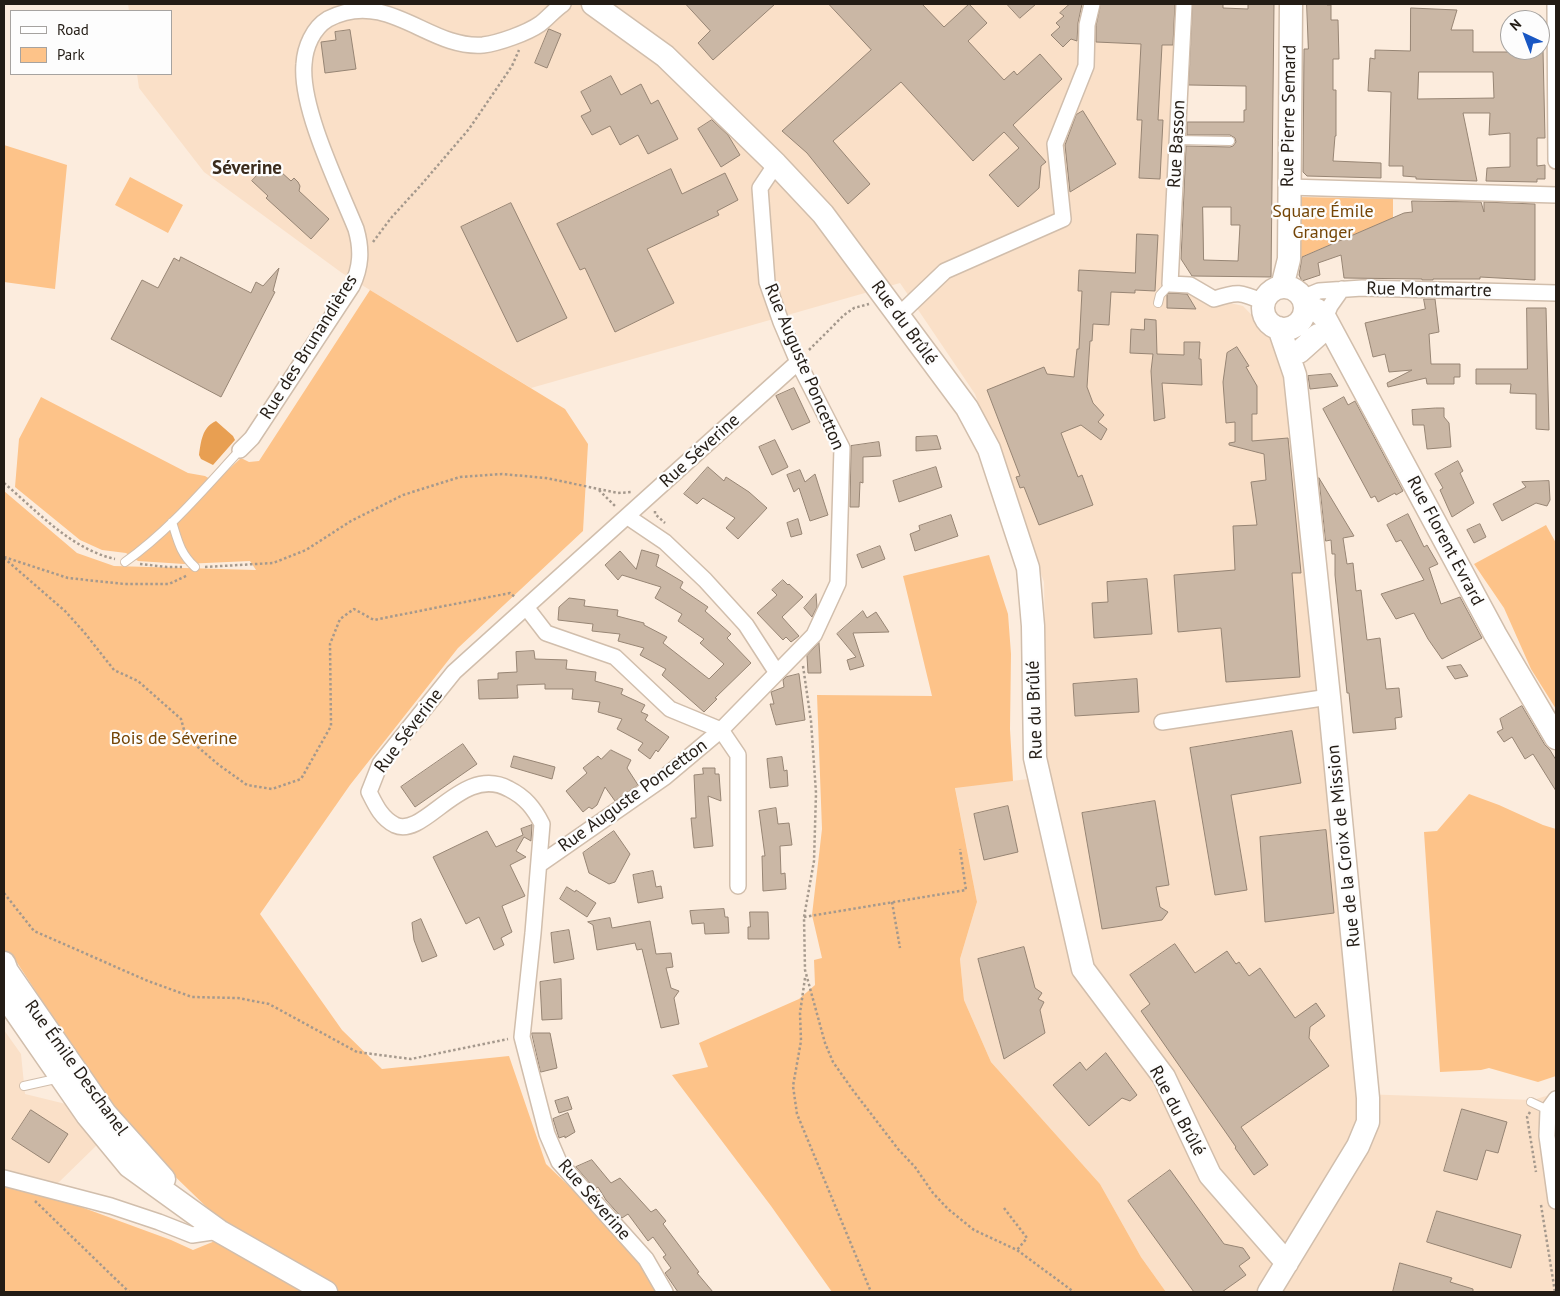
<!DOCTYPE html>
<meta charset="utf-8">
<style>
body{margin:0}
#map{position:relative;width:1560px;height:1296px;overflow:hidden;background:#fcecdd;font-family:"PT Sans",sans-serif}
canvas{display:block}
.frame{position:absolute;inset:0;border:5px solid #231c15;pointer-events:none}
.legend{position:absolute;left:10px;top:10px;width:162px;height:65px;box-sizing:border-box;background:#fdfdfd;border:1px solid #a6a3a0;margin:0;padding:6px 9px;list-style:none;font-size:15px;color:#231c15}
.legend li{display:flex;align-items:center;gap:10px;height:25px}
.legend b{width:25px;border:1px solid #a6a3a0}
.north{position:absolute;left:1500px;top:10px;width:50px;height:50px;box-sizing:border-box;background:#fdfdfd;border:1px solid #a6a3a0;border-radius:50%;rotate:317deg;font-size:14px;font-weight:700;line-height:20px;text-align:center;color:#231c15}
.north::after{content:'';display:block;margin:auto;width:18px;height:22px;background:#1957c3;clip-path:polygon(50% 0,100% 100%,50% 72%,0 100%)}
</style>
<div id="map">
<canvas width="1560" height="1296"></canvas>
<div class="frame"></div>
<ul class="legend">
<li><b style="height:6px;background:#fff"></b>Road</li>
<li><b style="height:14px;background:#fdc389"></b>Park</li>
</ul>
<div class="north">N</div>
</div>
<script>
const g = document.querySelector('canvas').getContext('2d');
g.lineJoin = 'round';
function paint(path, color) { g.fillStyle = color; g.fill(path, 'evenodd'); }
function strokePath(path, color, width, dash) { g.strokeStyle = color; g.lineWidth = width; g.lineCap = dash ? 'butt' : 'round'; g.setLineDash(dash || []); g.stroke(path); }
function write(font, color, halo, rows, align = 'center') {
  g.font = font + ' "PT Sans",sans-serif'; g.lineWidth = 4.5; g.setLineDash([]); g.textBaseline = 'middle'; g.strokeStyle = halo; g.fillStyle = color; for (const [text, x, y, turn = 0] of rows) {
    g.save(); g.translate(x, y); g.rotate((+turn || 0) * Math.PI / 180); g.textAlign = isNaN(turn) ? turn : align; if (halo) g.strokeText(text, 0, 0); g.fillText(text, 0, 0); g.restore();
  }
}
paint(new Path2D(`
 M128 4H1178L1162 287 1243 306 1281 345 1361 1094 1533 1100 1556 1093V1292H1166L1141 1257 1100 1184 991 1062 964 1000 960 959 977 902 955 787 1029 779 1047 755 1044 582 975 394 900 283 531 388 342 273 204 172 139 88 137 74H171V11H129Z
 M4 1030 21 1054 25 1094 66 1104 98 1144 56 1185 4 1171Z`), '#fae0c8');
paint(new Path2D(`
 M4 145 67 165 55 289 4 282Z
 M130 177 183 205 168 233 115 205Z
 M1298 197 1393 199V218L1299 258Z
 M370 290 565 409 588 444 583 531 458 648 350 785 260 914 342 1030 382 1069 509 1056 546 1164 603 1219 647 1273 659 1292H339L332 1289 222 1222 158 1160 117 1116 16 961 4 956V491L77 553 114 566 256 570 250 561 184 564 138 561 126 553 102 550 80 540 15 487 19 439 41 397 188 473 205 476 215 482 241 458 249 462 259 461Z
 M1546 525 1556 543V709L1531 669 1504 608 1474 564Z
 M989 555 1008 614 1011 654 1010 729 1013 781 955 788 977 902 960 959 964 1000 991 1062 1100 1184 1141 1257 1166 1292H832L771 1206 672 1075 708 1067 699 1043 799 999 815 985 814 960 822 958 812 915 822 829 817 695 932 696 903 576Z
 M1469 794 1499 805 1543 825 1556 829V1076L1538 1082 1489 1068 1481 1070 1440 1072 1424 832 1437 831Z
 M4 1182 24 1186 171 1240 193 1250 215 1241 311 1292H4Z`), '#fdc389');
paint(new Path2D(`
 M216 421 233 436 235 440 213 465 201 459 199 455C201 442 202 427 216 421Z`), '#e89f52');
const building = new Path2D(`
 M686 4H775L713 60 698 43 710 31Z
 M829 4H922L944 27 969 4 987 23 968 41 1004 80 1014 71 1017 75 1040 54 1062 79 1013 125 1046 162 1041 166 1039 188 1018 207 989 175 1019 148 1004 132 973 161 901 82 833 141 870 184 848 204 807 153 782 131 871 50Z
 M1007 4H1036L1020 18Z
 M1070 4H1082L1078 23 1077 41 1071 39 1063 47 1051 35 1060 27 1056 23 1064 16 1060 13Z
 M1101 4H1175L1173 45H1162L1158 120H1163L1160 179 1139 178 1142 120H1137L1141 44 1096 42V26Z
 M1193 4H1223V8L1248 9V4H1274L1271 277 1192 276 1181 259 1186 146 1230 147 1233 146 1236 142 1235 138 1230 135H1187V122H1244V110H1246V86L1189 85ZM1203 207H1231V225H1240L1238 261 1204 260Z
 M1307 4H1327V5H1331V20H1338L1339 59H1333V90H1336V136H1335L1333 161 1381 163V178L1307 176 1303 172 1304 49H1308Z
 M1411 8 1457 10 1451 30H1473V52H1526L1528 50H1543L1545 138H1537V166L1545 165V179H1537V182L1486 181 1487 168 1510 167V133L1489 135 1490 113H1463L1477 181 1416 179V177L1403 176V166H1389L1391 92 1368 91 1370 58 1375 59V50L1410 51ZM1419 72H1493L1494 98 1418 99Z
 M549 29 561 34 547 68 535 63Z
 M350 30 356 69 325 73 321 42 336 40 335 32Z
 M611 76 621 95 641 84 651 104 658 100 678 139 648 154 638 135 620 145 610 126 592 135 581 116 591 111 581 92Z
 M1083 111 1116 164 1070 192 1065 145 1076 115Z
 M712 120 728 135 740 155 721 167 698 129Z
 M270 162 291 181 294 178 298 182 300 186 299 191 329 219 311 239 266 198 268 196 252 181Z
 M671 169 682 194 725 173 738 200 717 211 719 215 647 249 674 303 615 332 585 268 580 270 557 224Z
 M1412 201 1481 202 1484 212V202L1535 204V280L1480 277V279H1433V280H1422V279L1344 278 1341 255 1318 263 1320 275 1302 281 1299 275 1302 257 1404 213 1412 212Z
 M511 203 567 318 517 342 461 227Z
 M1137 234 1158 235 1155 291 1135 290V293L1111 292 1109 325 1093 324 1092 341H1090L1087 387 1093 403 1104 415 1098 422 1107 429 1101 440 1081 425 1061 433 1078 477 1082 475 1093 505 1039 525 1024 487 1020 488 1016 477 1020 476 987 390 1044 367 1047 374 1074 377 1077 349H1079L1082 291H1078L1079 270 1135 273Z
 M181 257 251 293 256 282 263 286 279 268 273 291 275 292 221 397 111 339 142 280 158 288 174 258 179 261Z
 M1169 293 1187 294 1196 309 1167 308V295Z
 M1424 299H1435L1439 332 1429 334 1431 364H1460V377H1454V384H1427L1426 378 1388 387 1387 383 1412 370 1389 372 1385 354 1373 357 1365 323 1425 309Z
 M1527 308H1546L1549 430 1536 429V394L1510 393 1511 384H1476V369H1527Z
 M1145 319 1156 320 1157 354 1184 355V342H1200L1199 359H1201L1202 385 1162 383 1165 418 1154 421 1151 371 1153 354 1130 353 1131 329 1144 330Z
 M1237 347 1249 366 1246 367 1257 386V414H1252V441L1288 438 1301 573H1292L1300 677 1226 682 1221 628 1178 632 1174 575 1235 570 1233 526 1257 525 1251 482 1266 480 1264 454 1229 445V443L1235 442V422L1226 423 1223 382 1227 353Z
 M1331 374 1338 386 1310 389 1308 376Z
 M794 388 810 422 792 430 776 396Z
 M1344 397 1348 405 1355 401 1403 491 1396 495 1395 493 1378 502 1375 496 1371 498 1323 409Z
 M1436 408H1444V417L1449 423 1451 447 1427 449 1424 425H1413L1412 410Z
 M937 436 941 449 916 451V437Z
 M775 440 788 467 772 475 759 447Z
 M879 442 881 456 863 457V483L860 482 859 507H850L851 446Z
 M1458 461 1463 471 1460 473 1474 503 1452 517 1440 490 1443 488 1435 474Z
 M708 467 724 481 726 477 749 492 767 508 738 539 726 528 735 518 703 498 697 504 684 494Z
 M936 467 942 487 899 502 893 481Z
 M800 470 805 482 815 474 828 515 810 521 799 488 794 492 787 475Z
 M1319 478 1354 536 1343 538 1347 564 1353 563 1356 591 1361 590 1367 640 1380 638 1386 689 1399 688 1402 717 1395 718 1396 729 1353 733 1349 693H1347L1335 575V554H1332L1331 540 1326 541Z
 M1549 481 1550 500 1547 506 1536 503 1502 521 1493 504 1526 487 1522 482Z
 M1408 514 1424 547 1427 545 1438 564 1429 568 1441 604 1460 597 1482 638 1442 659 1428 639 1414 613 1396 619 1381 594 1424 580 1401 540 1396 542 1387 525Z
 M951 515 958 536 915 551 910 534 920 530 919 526Z
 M798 519 802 534 791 537 787 523Z
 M1480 524 1486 537 1474 543 1467 530Z
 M880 546 885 559 862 568 857 555Z
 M642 550 659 555 656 566 683 582 680 588 708 607 705 611 731 634 727 638 751 663 715 698 717 699 704 712 662 675 666 669 640 655 644 648 618 641 620 634 592 631 593 624 558 620 559 607 569 598 585 600 584 606 618 610 617 616 644 623V625L667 637 663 643 709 679 724 664 700 643 704 639 678 621 682 614 655 598 661 587 622 575 618 580 605 565 620 551 636 569Z
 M1147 579 1152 634 1094 638 1092 603 1108 602 1107 582Z
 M783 580 788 585 789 584 803 597 782 617 799 636 791 642 786 637 783 640 757 613 777 595 772 590Z
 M816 594 817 607 812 617 804 608Z
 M863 611 867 618 876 612 889 632 853 633 864 666 850 670 847 660 856 657 837 634Z
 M819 643 821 673H808L807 656Z
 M534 651 535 659 567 660 566 669 596 672 595 681 623 689 621 694 645 705 641 712 648 715 645 720 669 737 658 752 656 750 650 759 638 750 643 743 617 729 622 719 598 712 600 702 572 699 573 689H545V684L517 685 518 698 479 699 478 680 498 679V673L517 672 516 652Z
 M1461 665 1468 676 1455 679 1447 667Z
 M799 674 805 720 776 725 770 704H774L771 692 784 687 783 680 786 677Z
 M1137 679 1139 712 1075 716 1073 684Z
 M1522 706 1545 745 1550 750 1556 760V791L1533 754 1525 759 1512 737 1504 742 1497 732 1503 729 1500 719Z
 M1292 731 1301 783 1231 795 1247 890 1215 895 1190 748Z
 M463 744 477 764 415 807 401 787Z
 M611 750 631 760 627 768 638 785 615 801 605 787 597 805 592 809 589 807 583 812 566 791 587 773 583 768 598 756 601 759Z
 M514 756 555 767 552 779 511 767Z
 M782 757 784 771 787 770 788 786 770 788 767 759Z
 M703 768H715V774H719L721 801 708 796 713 846 694 848 691 818H696L694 775 703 774Z
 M1155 801 1169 885 1156 887 1160 907 1168 912 1162 920 1102 929 1082 813Z
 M1008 806 1018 852 984 860 974 814Z
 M776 808 778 824 789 823 792 845 780 846 781 874 785 873 786 889 763 891 762 856H765L759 811Z
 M532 825 531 841 524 837 516 851 526 857 510 865 525 896 502 906 512 932 501 938 504 945 494 950 479 917 466 924 433 857 487 831 496 847 523 835 521 829Z
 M1326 830 1334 913 1265 922 1260 837Z
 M614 831 630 854 615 882 609 884 589 873 583 853Z
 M653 871 656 887 661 886 663 898 638 903 633 875Z
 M567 887 575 892 576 890 596 903 587 917 560 899Z
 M724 909 725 917H728L729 933 705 934 704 923 692 924 690 911Z
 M750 912H768L769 939H748V927H750Z
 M610 918 612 928 650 921 656 954 671 953 673 967 666 968 671 988 679 991 674 998 679 1024 661 1028 642 949 637 950 635 943 597 950 593 925 588 922Z
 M421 919 437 956 422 962 414 940 412 923Z
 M569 930 574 959 554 963 551 933Z
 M1175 944 1195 973 1227 951 1236 964 1239 962 1249 976 1260 968 1295 1018 1316 1003 1325 1016 1310 1027 1309 1038 1329 1066 1241 1127 1268 1165 1254 1175 1235 1148 1236 1147 1141 1011 1150 1004 1130 975Z
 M1024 947 1035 988 1042 993 1038 999 1044 1002 1040 1010 1045 1033 1004 1059 978 959Z
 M561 979 562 1019 542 1020 540 982Z
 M532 1033H550L557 1068 541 1072Z
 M1106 1053 1137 1095 1130 1101 1122 1098 1089 1126 1053 1085 1080 1062 1086 1070Z
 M568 1097 572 1109 559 1113 555 1101Z
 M1462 1109 1507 1122 1498 1153 1486 1150 1477 1180 1444 1171Z
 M31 1110 68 1134 49 1163 12 1139Z
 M568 1113 575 1132 565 1138V1136L559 1138 553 1119Z
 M592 1160 611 1183 620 1178 651 1212 656 1209 666 1221 663 1224 699 1272 697 1273 713 1292H678L665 1273 671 1268 663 1257 666 1255 653 1237 648 1241 628 1214 622 1218 606 1200 598 1187 595 1189 576 1167Z
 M1170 1170 1224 1244 1243 1248 1250 1258 1239 1266 1246 1275 1222 1292H1194L1128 1201Z
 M1437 1211 1521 1235 1511 1268 1427 1242Z
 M1400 1263 1452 1278 1450 1282 1473 1289V1292H1393Z`);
paint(building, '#cab7a5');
strokePath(building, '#978574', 1);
const lane = new Path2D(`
 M1177 140 1230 141
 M1158 303 1160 295 1170 284
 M172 522C178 541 180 553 195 567
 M125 562C169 531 204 489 240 450
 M24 1086 51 1080 58 1077
 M1531 1102 1548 1110`);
const street = new Path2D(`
 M1184 4 1170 284 1190 285 1214 299C1238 291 1240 292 1264 302
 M1555 4 1556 161
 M1289 187 1556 195
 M1302 298 1319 291 1362 288 1556 293
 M899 315 945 271 1063 219 1055 144 1086 66 1087 25 1092 4
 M1325 318 1330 306 1342 289
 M240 450 252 438 352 286C361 267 362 250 356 229 339 187 300 108 304 64 305 47 313 28 328 19 345 10 361 8 379 12 415 20 445 48 483 45 499 43 527 33 540 24 548 18 554 10 563 4
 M628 517 665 542 705 580 746 625 777 673
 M526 607 546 633 615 657 670 709 721 730
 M1162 722 1329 697
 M721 730 738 755V886
 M540 864 665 777 721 730 814 635 838 583 842 448 798 362 781 322 767 282 760 188 776 164
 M1556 1099 1548 1110 1547 1136 1556 1201
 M4 1178 111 1206 159 1222 192 1235 219 1231
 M665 1292 646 1259 559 1162 547 1134 522 1037 533 933 542 824C534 808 525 797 509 789 462 763 425 839 395 825 381 818 375 804 369 792L380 764 454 672 798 362`);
const secondary = new Path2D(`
 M593 4 665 56 776 164 823 214 967 408 989 449 1028 568 1033 626 1035 758 1083 969 1164 1077 1210 1175 1287 1263
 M1282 287 1289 259 1291 4
 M1263 308a21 21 0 1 1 42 0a21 21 0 1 1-42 0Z
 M1305 306 1317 310 1325 318 1495 634 1556 738
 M1299 352 1318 335
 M4 963 7 971 105 1113 164 1179
 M4 995 87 1115 129 1166 219 1231 326 1292
 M1269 1292 1358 1146 1368 1122V1098L1329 697 1295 375 1279 328`);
strokePath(lane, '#d1beac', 10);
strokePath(street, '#d1beac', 18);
strokePath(secondary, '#d1beac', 25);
strokePath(new Path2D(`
 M373 242 391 218 421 185 469 129 512 66 519 50
 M809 350 844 315 854 308 869 304
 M4 483C38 512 71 549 115 559
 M599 490 616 507
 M655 511V514L665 523
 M4 557 68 578 124 584H169L188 575
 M4 558 65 611 84 632 114 670 138 681 181 719 186 737 219 765 247 785 272 789 301 779 331 726 330 644 340 619 354 609 374 620 510 593 516 598
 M140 564 167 567H182
 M205 567 273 563 306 550 351 521 403 495 460 477 502 474 546 478 618 493 632 492
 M803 666 811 721 816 793 814 861 804 917 805 970 825 1043 833 1062 852 1089 898 1149 915 1167 933 1193 948 1209 974 1230 1017 1250 1074 1292
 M4 893 34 931 148 981 192 997 238 998 269 1004 357 1052 411 1059 508 1039
 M892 902 900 948
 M804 917 966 890 960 849
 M805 978 800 1013 801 1041 793 1086 797 1114 871 1292
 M1530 1112 1527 1117 1536 1172
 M35 1201 129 1292
 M1541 1205 1555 1292
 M1004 1208 1027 1238 1017 1250`), '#a5998d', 2.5, [2.5, 2.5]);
strokePath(lane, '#fff', 8);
strokePath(street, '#fff', 15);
strokePath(secondary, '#fff', 22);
write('18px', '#231c15', '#fdfdfd', [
 ["Rue Pierre Semard",1289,116,-89],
 ["Rue Basson",1177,144,-87],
 ["Rue Montmartre",1429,290,1],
 ["Rue du Brûlé",904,323,54],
 ["Rue des Brunandières",309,347,-58],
 ["Rue Auguste Poncetton",804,367,67],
 ["Rue Séverine",700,451,-42],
 ["Rue Florent Evrard",1445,541,62],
 ["Rue du Brûlé",1035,710,-92],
 ["Rue Séverine",409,731,-53],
 ["Rue Auguste Poncetton",633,796,-36],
 ["Rue de la Croix de Mission",1344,846,-96],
 ["Rue Émile Deschanel",76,1068,54],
 ["Rue du Brûlé",1177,1111,62],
 ["Rue Séverine",594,1200,49]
]);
write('18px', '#744506', '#fdfdfd', [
 ["Square Émile",1323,212],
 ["Granger",1323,233],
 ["Bois de Séverine",174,739]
]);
write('bold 19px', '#3b2c1d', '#fdfdfd', [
 ["Séverine",247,169]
]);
</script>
